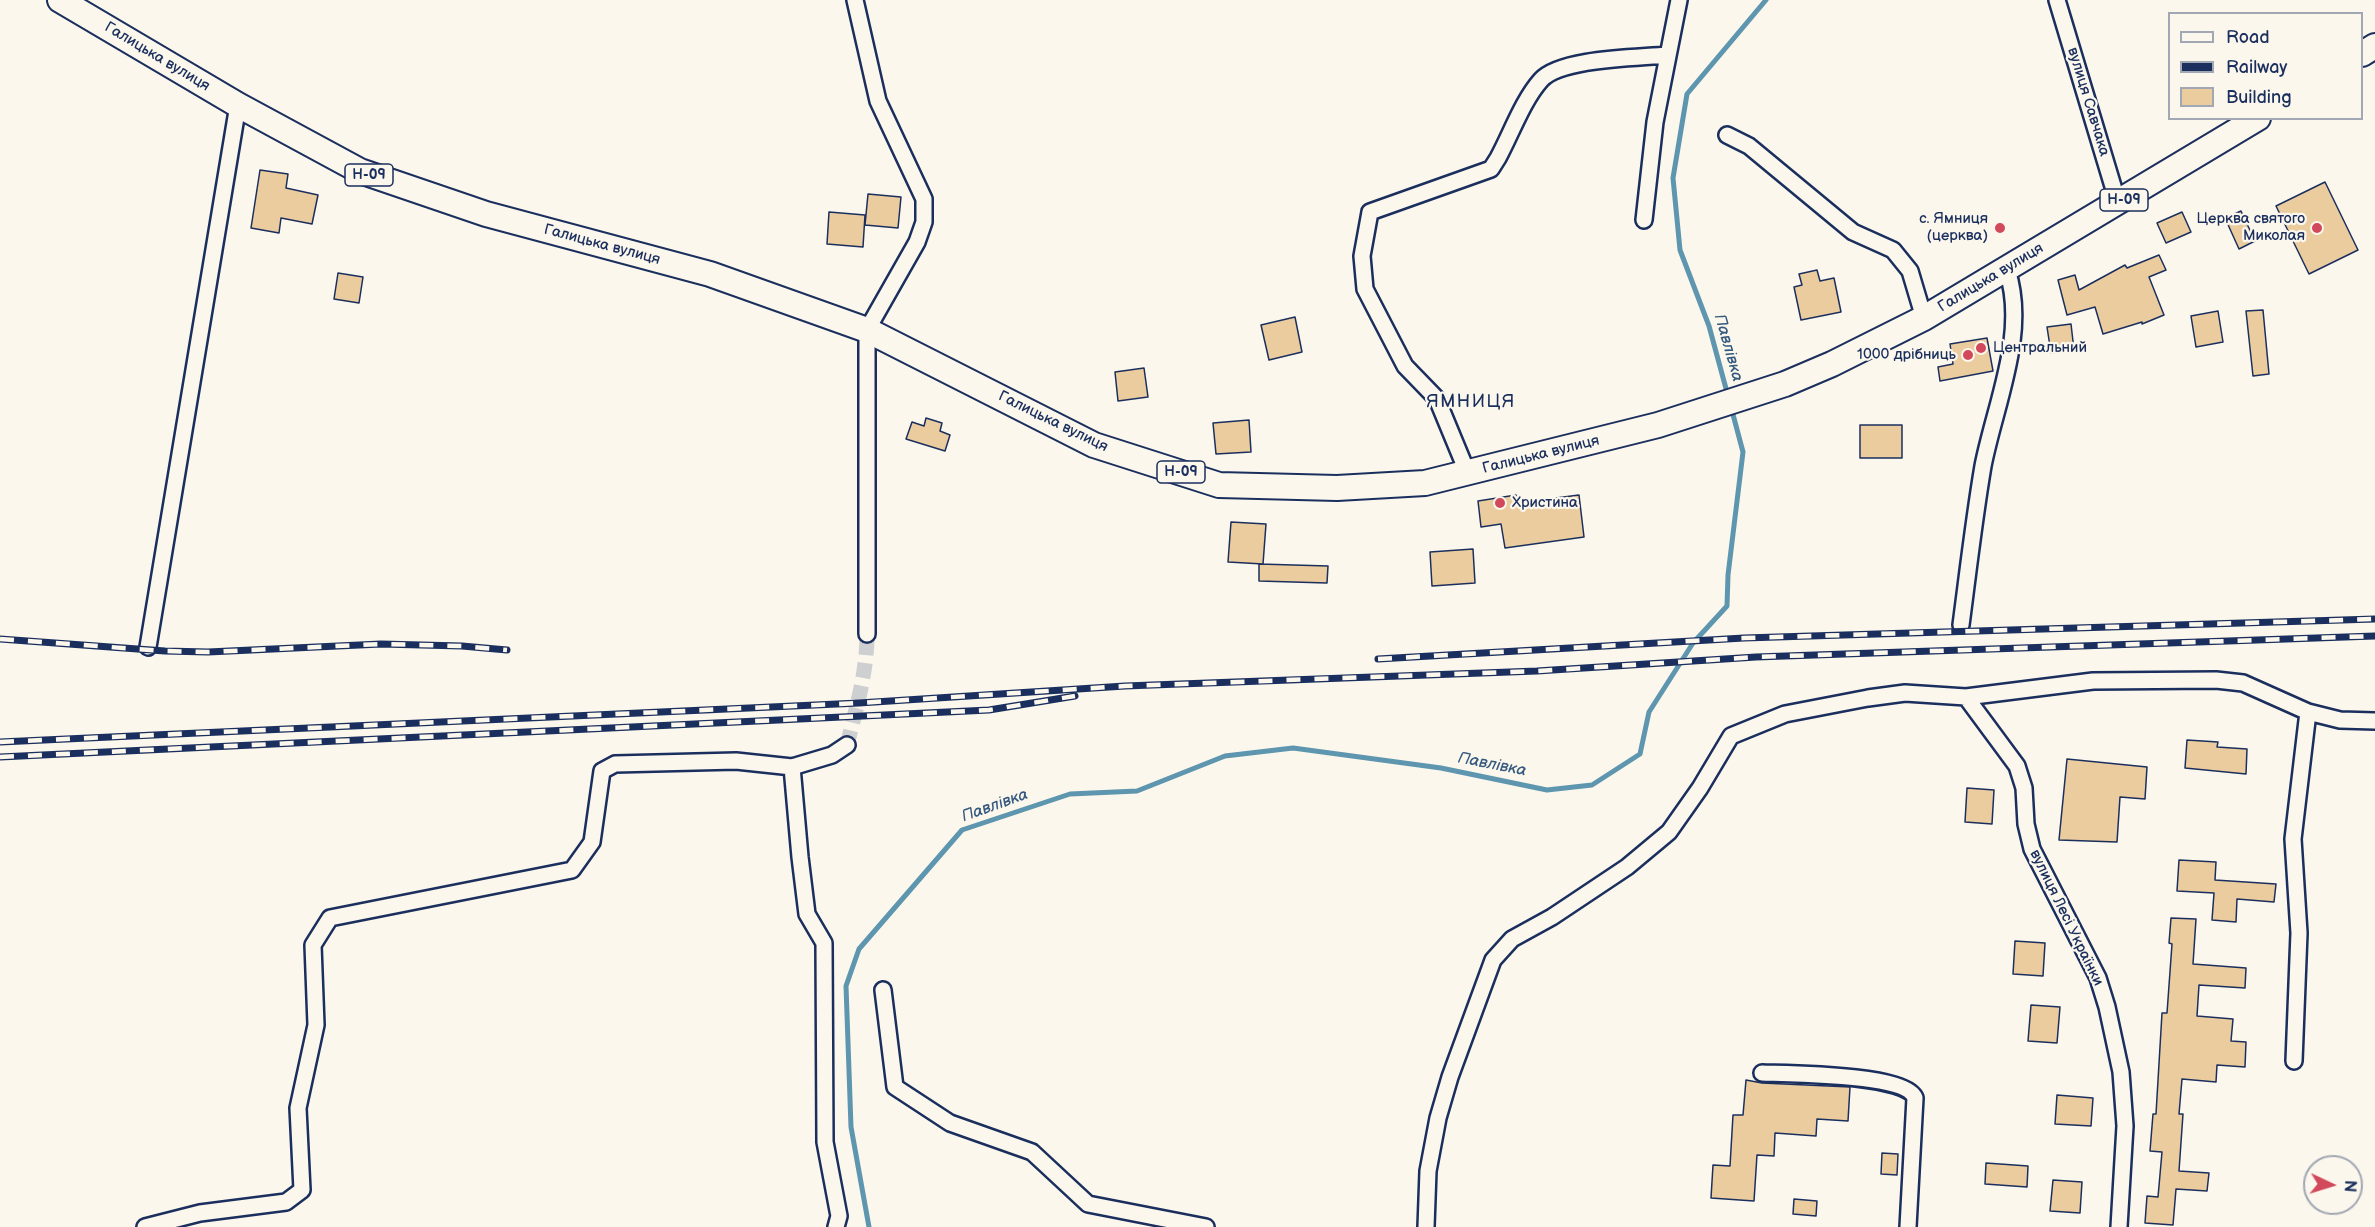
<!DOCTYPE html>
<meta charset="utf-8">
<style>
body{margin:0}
#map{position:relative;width:2375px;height:1227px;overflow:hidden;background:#fbf7ec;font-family:"Balsamiq Sans",sans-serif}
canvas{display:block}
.legend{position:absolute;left:2168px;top:12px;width:195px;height:108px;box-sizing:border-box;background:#fbf7ec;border:2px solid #a1a7b3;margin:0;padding:8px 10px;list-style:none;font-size:18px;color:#1b2f5e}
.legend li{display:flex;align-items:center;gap:12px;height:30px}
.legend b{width:30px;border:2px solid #a1a7b3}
.north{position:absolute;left:2303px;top:1155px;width:60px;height:60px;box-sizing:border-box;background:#fbf7ec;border:2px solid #a1a7b3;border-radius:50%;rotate:94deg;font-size:16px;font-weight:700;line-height:24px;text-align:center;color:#1b2f5e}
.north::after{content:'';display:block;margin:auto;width:21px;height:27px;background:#d1495b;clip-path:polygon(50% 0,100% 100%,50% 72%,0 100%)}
</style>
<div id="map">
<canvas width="2375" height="1227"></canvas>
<ul class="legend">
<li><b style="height:8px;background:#fbf7ec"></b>Road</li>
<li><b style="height:8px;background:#1b2f5e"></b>Railway</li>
<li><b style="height:16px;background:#ebcc9e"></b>Building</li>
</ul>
<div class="north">N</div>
</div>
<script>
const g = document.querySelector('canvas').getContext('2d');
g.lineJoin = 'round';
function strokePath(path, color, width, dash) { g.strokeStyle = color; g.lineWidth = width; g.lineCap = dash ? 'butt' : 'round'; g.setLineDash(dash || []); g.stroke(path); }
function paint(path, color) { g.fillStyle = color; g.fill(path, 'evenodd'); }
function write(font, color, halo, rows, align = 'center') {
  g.font = font + ' "Balsamiq Sans",sans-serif'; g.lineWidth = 4.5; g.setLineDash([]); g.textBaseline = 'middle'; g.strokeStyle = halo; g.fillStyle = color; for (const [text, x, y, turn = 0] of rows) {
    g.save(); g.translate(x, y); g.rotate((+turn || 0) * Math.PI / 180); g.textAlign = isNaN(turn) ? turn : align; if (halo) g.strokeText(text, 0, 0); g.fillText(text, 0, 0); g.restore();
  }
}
strokePath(new Path2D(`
 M1728 396 1709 326 1680 250 1673 178 1687 94 1766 0
 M869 1227 851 1127 846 986 859 949 962 830 1070 794 1137 791 1225 756 1293 748 1441 768 1547 790 1592 785 1640 754 1649 712 1693 643 1727 606 1728 575 1743 452 1731 407`), '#5d96ae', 5);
const building = new Path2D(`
 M260 170 288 174 286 188 318 195 312 224 281 218 279 233 251 228Z
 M2325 182 2358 250 2309 274 2276 206Z
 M868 194 901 197 898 228 865 225Z
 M2241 211 2255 241 2239 249 2225 218Z
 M829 212 865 215 863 247 827 244Z
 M2182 212 2191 232 2166 243 2157 223Z
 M2159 255 2166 270 2149 277 2164 315 2142 324V322L2103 334 2095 307 2067 315 2058 280 2075 275 2079 290 2125 265 2127 268Z
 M1817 270 1820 281 1834 278 1841 312 1801 320 1794 287 1802 285 1799 274Z
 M338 273 363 277 359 303 334 299Z
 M2263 310 2269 374 2253 376 2246 311Z
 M2218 311 2223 342 2196 347 2191 316Z
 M1295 317 1302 352 1269 360 1261 325Z
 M2071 324 2074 350 2051 353 2047 327Z
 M1987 338 1993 371 1940 381 1938 367 1953 364 1950 344Z
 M1144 368 1148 397 1118 401 1115 372Z
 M926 418 942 423 940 431 950 435 945 451 906 439 912 422 924 426Z
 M1249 420 1251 452 1216 454 1213 423Z
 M1860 425H1902V458H1860Z
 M1516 495 1517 503 1579 495 1584 537 1505 548 1501 524 1481 527 1478 501Z
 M1231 522 1266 524 1263 564 1228 562Z
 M1473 549 1475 583 1432 586 1430 552Z
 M1259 564 1328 566 1327 583 1259 581Z
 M2187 740 2218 742 2217 747 2247 749 2246 774 2185 768Z
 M2067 759 2147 767 2145 799 2120 797 2117 842 2059 840Z
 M1967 788 1994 790 1992 824 1965 822Z
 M2179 860 2216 862 2215 880 2276 884 2274 902 2237 899 2236 922 2212 920 2214 893 2177 891Z
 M2171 918 2196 919 2193 964 2246 968 2245 988 2199 985 2197 1016 2233 1019 2231 1041 2246 1042 2245 1067 2217 1065 2216 1082 2182 1079 2179 1114H2183L2179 1171 2209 1173 2207 1191 2176 1189 2173 1225 2145 1223 2147 1196 2158 1197 2162 1152 2150 1151 2153 1114H2156L2162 1013H2167L2172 944 2169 943Z
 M2015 941 2045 943 2043 976 2013 974Z
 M2031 1005 2060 1007 2057 1043 2028 1041Z
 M1746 1080 1762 1083 1850 1087 1848 1121 1817 1119 1816 1136 1775 1133 1774 1156 1757 1155 1754 1201 1711 1198 1713 1165 1730 1166 1733 1115H1743Z
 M2057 1095 2093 1098 2091 1126 2055 1124Z
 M1882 1153 1898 1154 1897 1175 1881 1174Z
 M1986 1163 2028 1166 2027 1187 1985 1184Z
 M2053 1180 2082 1182 2080 1213 2050 1211Z
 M1794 1199 1817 1201 1816 1216 1793 1214Z`);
paint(building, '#ebcc9e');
strokePath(building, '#1b2f5e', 1.5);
strokePath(new Path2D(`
 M847 745C856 709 867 673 867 634`), '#cecfd0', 15, [15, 8]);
const minor = new Path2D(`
 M855 0 878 101 924 199V222L917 242 867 330V634
 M2057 0 2118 203
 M1727 135 1749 146 1853 232 1893 250 1910 271 1924 318
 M1644 220 1655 122 1679 0
 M1468 474 1437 399 1405 366 1365 289 1362 256 1370 212 1491 169 1498 158C1511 134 1523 100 1541 80 1561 58 1637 58 1667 55
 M1961 625C1968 572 1974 519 1983 466 1995 404 2028 333 2007 270
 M148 647 238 105
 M1966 697 2017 766 2024 788 2026 824 2032 849 2098 978 2107 1007 2121 1072 2125 1126 2119 1227
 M792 767 832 755 847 745
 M883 990 895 1087 950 1123 1032 1152 1088 1204 1206 1227
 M2294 1061 2299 933 2293 839 2308 712
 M1762 1073C1788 1074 1906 1074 1915 1098L1908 1227
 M145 1227 200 1213 286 1202 302 1190 298 1108 316 1025 313 945 330 918 572 870 592 842 602 771 615 764 736 761 792 767 800 857 807 914 824 943 825 1142 839 1216 836 1227
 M1426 1227 1428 1171 1438 1118 1450 1077 1493 960 1512 939 1552 917 1627 867 1669 832 1700 788 1731 736 1785 714 1868 698 1905 693 1966 697 2093 681 2216 680 2243 683 2308 712 2340 720 2375 721`);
const primary = new Path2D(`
 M60 0 238 105 360 171 486 214 710 274 867 330 1094 445 1219 485 1337 488 1425 483 1658 425 1785 384 1832 364 1924 318 2258 118
 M2362 54 2375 46`);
strokePath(minor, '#1b2f5e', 20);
strokePath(primary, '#1b2f5e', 28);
strokePath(minor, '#fbf7ec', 15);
strokePath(primary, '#fbf7ec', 24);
const rail = new Path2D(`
 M0 639 165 651 208 652 381 644 462 646 507 650
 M1378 659 1744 638 2375 619
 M0 742 859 703 1125 686 1537 671 1756 657 2375 636
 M0 757 989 710 1075 696`);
strokePath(rail, '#1b2f5e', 7);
strokePath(rail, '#fbf7ec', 4.5, [14]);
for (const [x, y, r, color] of [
 [2000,228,6,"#d1495b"],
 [2317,228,6,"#d1495b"],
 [1981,348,6,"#d1495b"],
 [1968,355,6,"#d1495b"],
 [1500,503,6,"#d1495b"]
]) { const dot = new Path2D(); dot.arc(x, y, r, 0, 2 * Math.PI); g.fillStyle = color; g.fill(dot); strokePath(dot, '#fbf7ec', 2); }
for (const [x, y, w] of [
 [369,175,48],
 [2124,200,48],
 [1181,472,48]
]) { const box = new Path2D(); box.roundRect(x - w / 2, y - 11, w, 22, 4.5); g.fillStyle = '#fbf7ec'; g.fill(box); strokePath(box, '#1b2f5e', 1.5); }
write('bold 14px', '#1b2f5e', null, [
 ["Н-09",369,175],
 ["Н-09",2124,200],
 ["Н-09",1181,472]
]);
write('15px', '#1b2f5e', '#fbf7ec', [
 ["Галицька вулиця",157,57,31],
 ["вулиця Савчака",2088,102,73],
 ["Галицька вулиця",602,245,15],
 ["Галицька вулиця",1991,278,-31],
 ["Галицька вулиця",1053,422,26],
 ["Галицька вулиця",1541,455,-14],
 ["вулиця Лесі Українки",2066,918,64]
]);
write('15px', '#1b2f5e', '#fbf7ec', [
 ["с. Ямниця",1988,219],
 ["(церква)",1988,236],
 ["Церква святого",2305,219],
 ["Миколая",2305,236],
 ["Центральний",1993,348,"left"],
 ["1000 дрібниць",1956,355],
 ["Христина",1512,503,"left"]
], 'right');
write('italic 16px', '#365a7f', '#fbf7ec', [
 ["Павлівка",1728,348,74],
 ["Павлівка",1492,765,11],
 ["Павлівка",995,806,-20]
]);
g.letterSpacing = '1.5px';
write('18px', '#1b2f5e', '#fbf7ec', [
 ["ЯМНИЦЯ",1471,402]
]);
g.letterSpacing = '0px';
</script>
